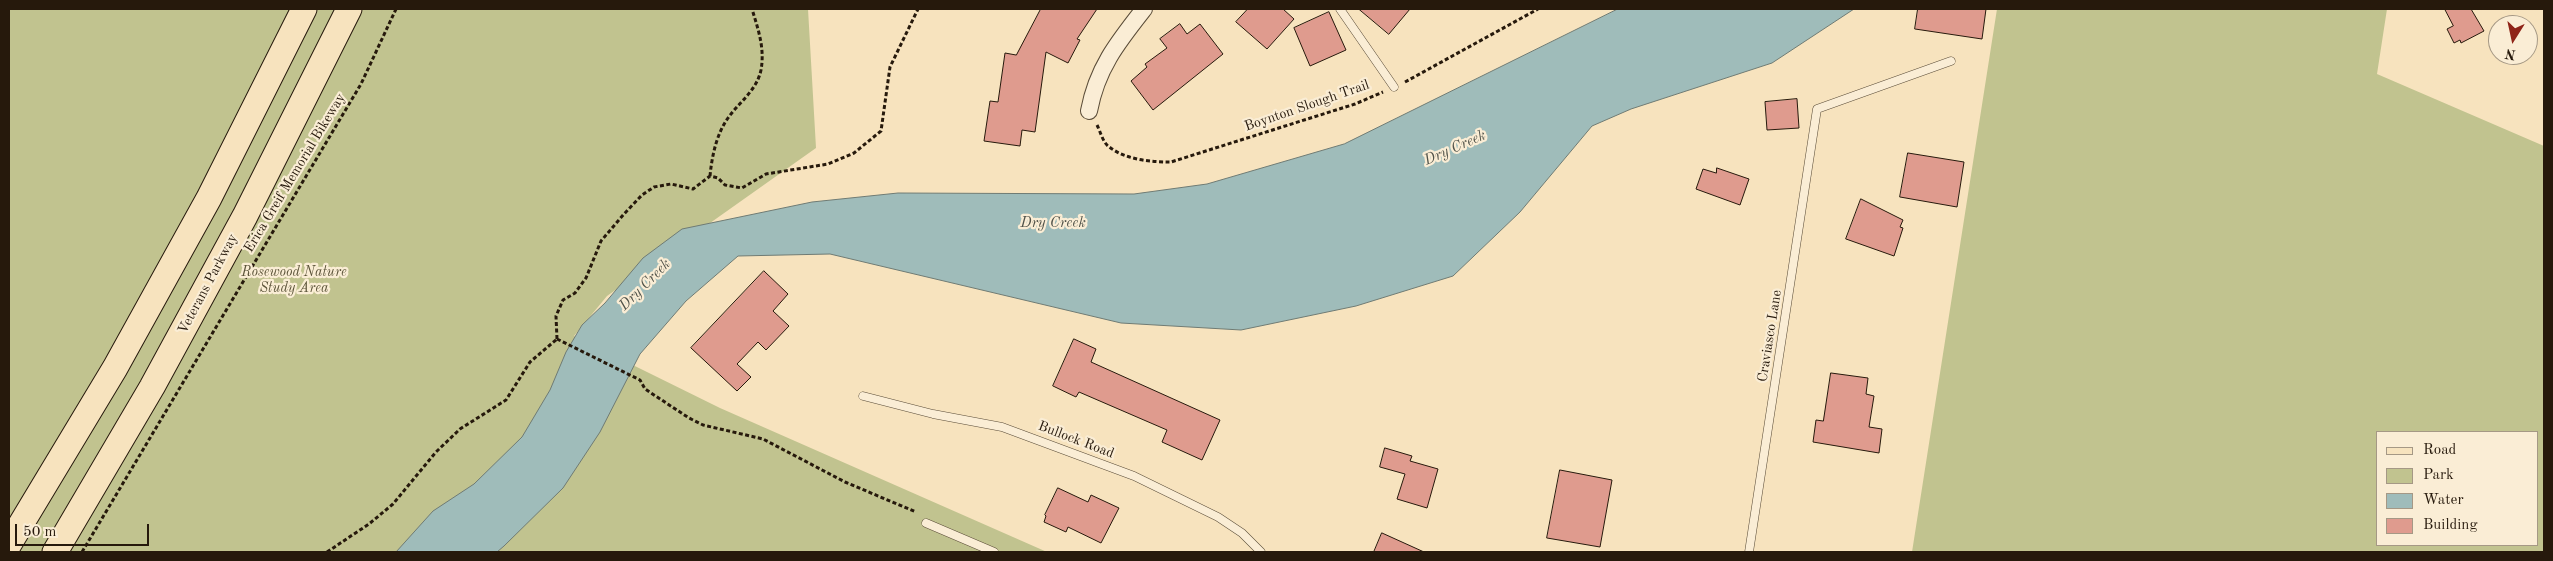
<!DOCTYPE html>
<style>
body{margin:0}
#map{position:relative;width:2553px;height:561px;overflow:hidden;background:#f7e3be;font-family:"Old Standard TT",serif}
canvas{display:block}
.frame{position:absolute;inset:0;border:10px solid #26190c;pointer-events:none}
.legend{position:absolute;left:2376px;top:431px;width:162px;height:115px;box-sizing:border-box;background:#faedd5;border:1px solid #a59885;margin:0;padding:6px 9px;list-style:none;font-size:15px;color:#26190c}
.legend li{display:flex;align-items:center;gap:10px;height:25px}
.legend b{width:25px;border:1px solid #a59885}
.north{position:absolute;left:2488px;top:15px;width:50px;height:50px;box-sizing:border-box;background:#faedd5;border:1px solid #a59885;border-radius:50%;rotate:190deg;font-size:14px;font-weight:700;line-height:20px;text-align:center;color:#26190c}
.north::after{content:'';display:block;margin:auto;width:18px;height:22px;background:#8f2418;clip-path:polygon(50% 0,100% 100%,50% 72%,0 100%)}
.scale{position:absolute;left:15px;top:524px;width:134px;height:22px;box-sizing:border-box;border:2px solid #26190c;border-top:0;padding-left:6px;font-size:15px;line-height:18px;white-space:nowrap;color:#26190c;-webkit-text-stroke:4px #faedd5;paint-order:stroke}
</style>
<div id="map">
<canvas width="2553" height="561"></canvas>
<div class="frame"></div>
<ul class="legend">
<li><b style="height:6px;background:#f7e3be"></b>Road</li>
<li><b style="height:14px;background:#c1c38f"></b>Park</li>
<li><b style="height:14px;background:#9fbcba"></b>Water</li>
<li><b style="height:14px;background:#df9b8e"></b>Building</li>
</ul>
<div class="north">N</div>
<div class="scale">50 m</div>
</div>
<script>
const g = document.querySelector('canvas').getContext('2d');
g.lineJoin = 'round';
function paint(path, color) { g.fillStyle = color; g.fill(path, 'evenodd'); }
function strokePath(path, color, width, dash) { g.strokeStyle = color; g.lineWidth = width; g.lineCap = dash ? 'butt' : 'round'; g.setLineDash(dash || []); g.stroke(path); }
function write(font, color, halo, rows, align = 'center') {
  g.font = font + ' "Old Standard TT",serif'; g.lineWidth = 4.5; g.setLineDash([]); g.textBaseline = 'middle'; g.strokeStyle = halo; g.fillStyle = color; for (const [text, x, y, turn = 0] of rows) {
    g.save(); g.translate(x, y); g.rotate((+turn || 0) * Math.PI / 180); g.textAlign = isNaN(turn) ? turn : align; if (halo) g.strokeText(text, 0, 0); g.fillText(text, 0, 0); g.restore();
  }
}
paint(new Path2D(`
 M9 9H808L816 148 607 296 574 336 720 408 1047 552H9Z
 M1997 9H2387L2377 74 2544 146V552H1912ZM2377 432H2537V545H2377Z`), '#c1c38f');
const water = new Path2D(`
 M1618 9H1854L1772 63 1631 109 1592 126 1520 212 1453 276 1356 306 1241 330 1121 323 830 254 738 256 686 301 640 354 600 432 563 488 504 546 497 552H396L433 511 474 484 522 437 550 390 566 352 582 325 605 303 643 258 682 229 812 202 898 193 1134 194 1207 184 1344 144Z`);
paint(water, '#9fbcba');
strokePath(water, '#6f7b74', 1);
const building = new Path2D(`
 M1041 9H1097L1077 39 1080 40 1068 63 1046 52 1035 132 1022 130 1020 146 984 141 990 101 998 102 1005 53 1016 55Z
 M1248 9H1283L1294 19 1267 49 1236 22Z
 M1359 9H1410L1389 34Z
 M1918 9H1986L1982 39 1915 29Z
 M2445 9H2471L2484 31 2461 43 2460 40 2454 43 2447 29 2453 26Z
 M1329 12 1346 50 1310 66 1294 28Z
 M1180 24 1187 34 1200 24 1223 54 1153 110 1131 81 1147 67 1145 64 1167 48 1160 39Z
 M1797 99 1799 128 1767 130 1765 102Z
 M1908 153 1964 162 1957 207 1900 197Z
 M1717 168 1749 179 1740 205 1696 189 1703 169 1716 173Z
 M1861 199 1903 220 1900 227 1903 228 1894 256 1846 239Z
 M764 271 788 294 773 311 789 326 766 350 758 342 737 364 751 377 737 391 691 348Z
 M1074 339 1096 349 1091 362 1220 420 1202 460 1162 442 1167 430 1079 392 1076 397 1053 386Z
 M1831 373 1868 378 1866 394 1874 396 1869 427 1882 429 1879 453 1813 442 1816 420 1823 421Z
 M1385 448 1412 456 1410 461 1438 469 1427 508 1397 499 1405 474 1380 467Z
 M1560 470 1612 480 1600 547 1547 538Z
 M1058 488 1088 502 1091 495 1119 508 1101 543 1068 527 1066 532 1044 522 1046 516 1045 515Z
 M1382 533 1424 552H1374Z`);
paint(building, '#df9b8e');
strokePath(building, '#26190c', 1);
const service = new Path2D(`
 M1340 9 1394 87
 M863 396 933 414 1002 427 1134 476 1218 517 1242 533 1261 552
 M926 523 994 552
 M1749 552 1817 109 1951 61`);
const minor = new Path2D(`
 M1089 111C1097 68 1118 42 1144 9`);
const primary = new Path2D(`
 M9 544 115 368 209 198 304 9
 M55 552 152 387 245 216 349 9`);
strokePath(service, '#5a4c38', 9);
strokePath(minor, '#5a4c38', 18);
strokePath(primary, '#26190c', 27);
strokePath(new Path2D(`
 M1405 82 1538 9
 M1097 125C1100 131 1103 142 1108 146 1125 160 1151 162 1171 162L1355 104 1383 92
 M710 176C712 155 717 131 731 114 742 100 757 89 761 70 765 48 758 29 752 9
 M557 339 556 316 563 300 575 293 586 278 601 241 624 214 642 195 654 187 671 184 693 189 710 176 718 178 725 185 742 188 766 174 828 164 854 153 881 131 890 67 918 9
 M557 339 640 380 645 389 689 418 703 425 763 439 845 482 916 512
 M82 552 361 84 396 9
 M327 552 369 524 393 504 436 452 460 429 506 400 530 362 557 339`), '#26190c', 3, [4, 2.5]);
strokePath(service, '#faedd5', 8);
strokePath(minor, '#faedd5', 16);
strokePath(primary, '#f7e3be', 25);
write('14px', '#26190c', '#faedd5', [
 ["Boynton Slough Trail",1307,106,-19],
 ["Erica Greif Memorial Bikeway",295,173,-59],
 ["Veterans Parkway",208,284,-62],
 ["Craviasco Lane",1770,336,-81],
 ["Bullock Road",1076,440,21]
]);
write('italic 14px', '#5c543a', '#faedd5', [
 ["Rosewood Nature",294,272],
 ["Study Area",294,288]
]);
write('italic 15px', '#505249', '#faedd5', [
 ["Dry Creek",1455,148,-24],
 ["Dry Creek",1053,223],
 ["Dry Creek",645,285,-45]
]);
</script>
